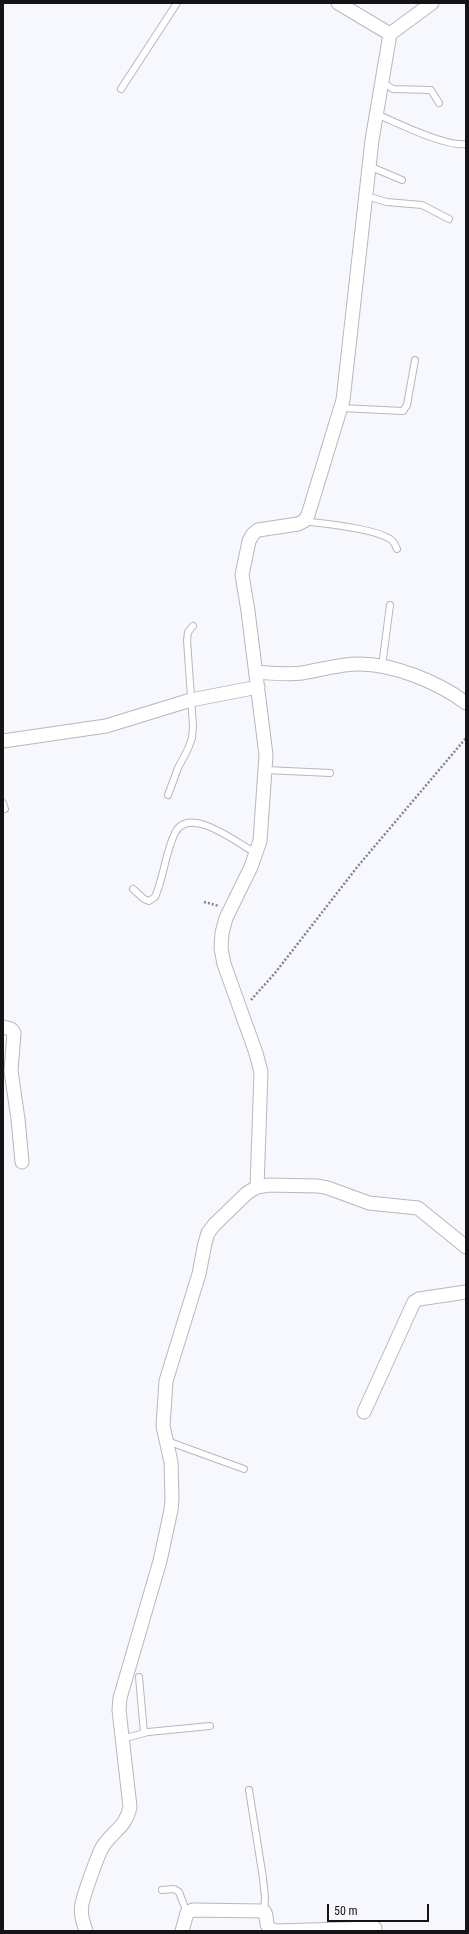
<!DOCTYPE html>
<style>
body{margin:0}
#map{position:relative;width:469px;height:1934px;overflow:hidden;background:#f7f7fe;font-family:"Roboto Condensed",sans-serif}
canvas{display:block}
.frame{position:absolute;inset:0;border:4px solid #141416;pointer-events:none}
.scale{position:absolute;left:327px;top:1904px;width:102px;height:18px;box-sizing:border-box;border:2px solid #141416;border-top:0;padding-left:5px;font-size:12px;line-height:14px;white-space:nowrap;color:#141416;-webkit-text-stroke:3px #f7f7fe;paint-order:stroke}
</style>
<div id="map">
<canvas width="469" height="1934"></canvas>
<div class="frame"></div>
<div class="scale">50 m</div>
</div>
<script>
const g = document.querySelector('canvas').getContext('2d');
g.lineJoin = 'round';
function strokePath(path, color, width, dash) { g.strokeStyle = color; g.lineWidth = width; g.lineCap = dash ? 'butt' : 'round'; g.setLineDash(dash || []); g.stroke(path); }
const service = new Path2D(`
 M382 82 393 89 431 90 439 103
 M121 89 177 3
 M376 114C398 123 445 147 466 144
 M369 166 402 180
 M366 196 387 202 422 205 449 219
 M341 408 403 411 407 405 415 360
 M304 521C325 524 373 528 390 539 394 541 395 545 397 549
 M382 666 390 605
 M266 770 330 773
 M168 795 178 768 188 749 192 738 193 726 187 640 188 632 193 626
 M3 803 5 809
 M133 889 144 899 149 901 155 897C164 877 165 853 175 833 189 804 239 844 257 854
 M167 1441 244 1469
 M139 1677 144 1733
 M122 1739 148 1732 210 1726
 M249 1790 263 1878 265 1898 264 1911
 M162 1890 174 1889 179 1892 187 1913`);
const minor = new Path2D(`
 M338 3 390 34
 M256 672C271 673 287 675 302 673 320 670 340 664 359 664 394 664 438 682 466 703
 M3 741 106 726 191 700 258 687
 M3 1027 11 1029 14 1033 11 1071 18 1119 22 1162
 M257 1187 261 1072 256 1053 224 964 221 948 222 933 226 918 251 867 260 841 266 755 248 611 242 575 249 541 253 534 258 530 298 524 304 521 308 515 343 400 372 140 390 34 432 3
 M364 1412 414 1302 419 1299 466 1292
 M86 1931C83 1922 80 1914 82 1904 84 1894 98 1854 103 1846 113 1831 126 1827 130 1807L119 1710 120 1698 160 1561 171 1510 172 1499 171 1462 163 1426 166 1381 199 1274 205 1243 208 1233 214 1225 247 1193 257 1187 269 1185 318 1186 328 1188 369 1203 418 1208 466 1247
 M182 1931 187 1913 193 1910 264 1911C270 1920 261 1926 276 1931L375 1928`);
strokePath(service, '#b7b7bd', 8);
strokePath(minor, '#b7b7bd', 15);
strokePath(new Path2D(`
 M204 902 219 906
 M251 1000 275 973 358 866 466 738`), '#848489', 2.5, [2, 2]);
strokePath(service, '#fff', 6);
strokePath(minor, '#fff', 13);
</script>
